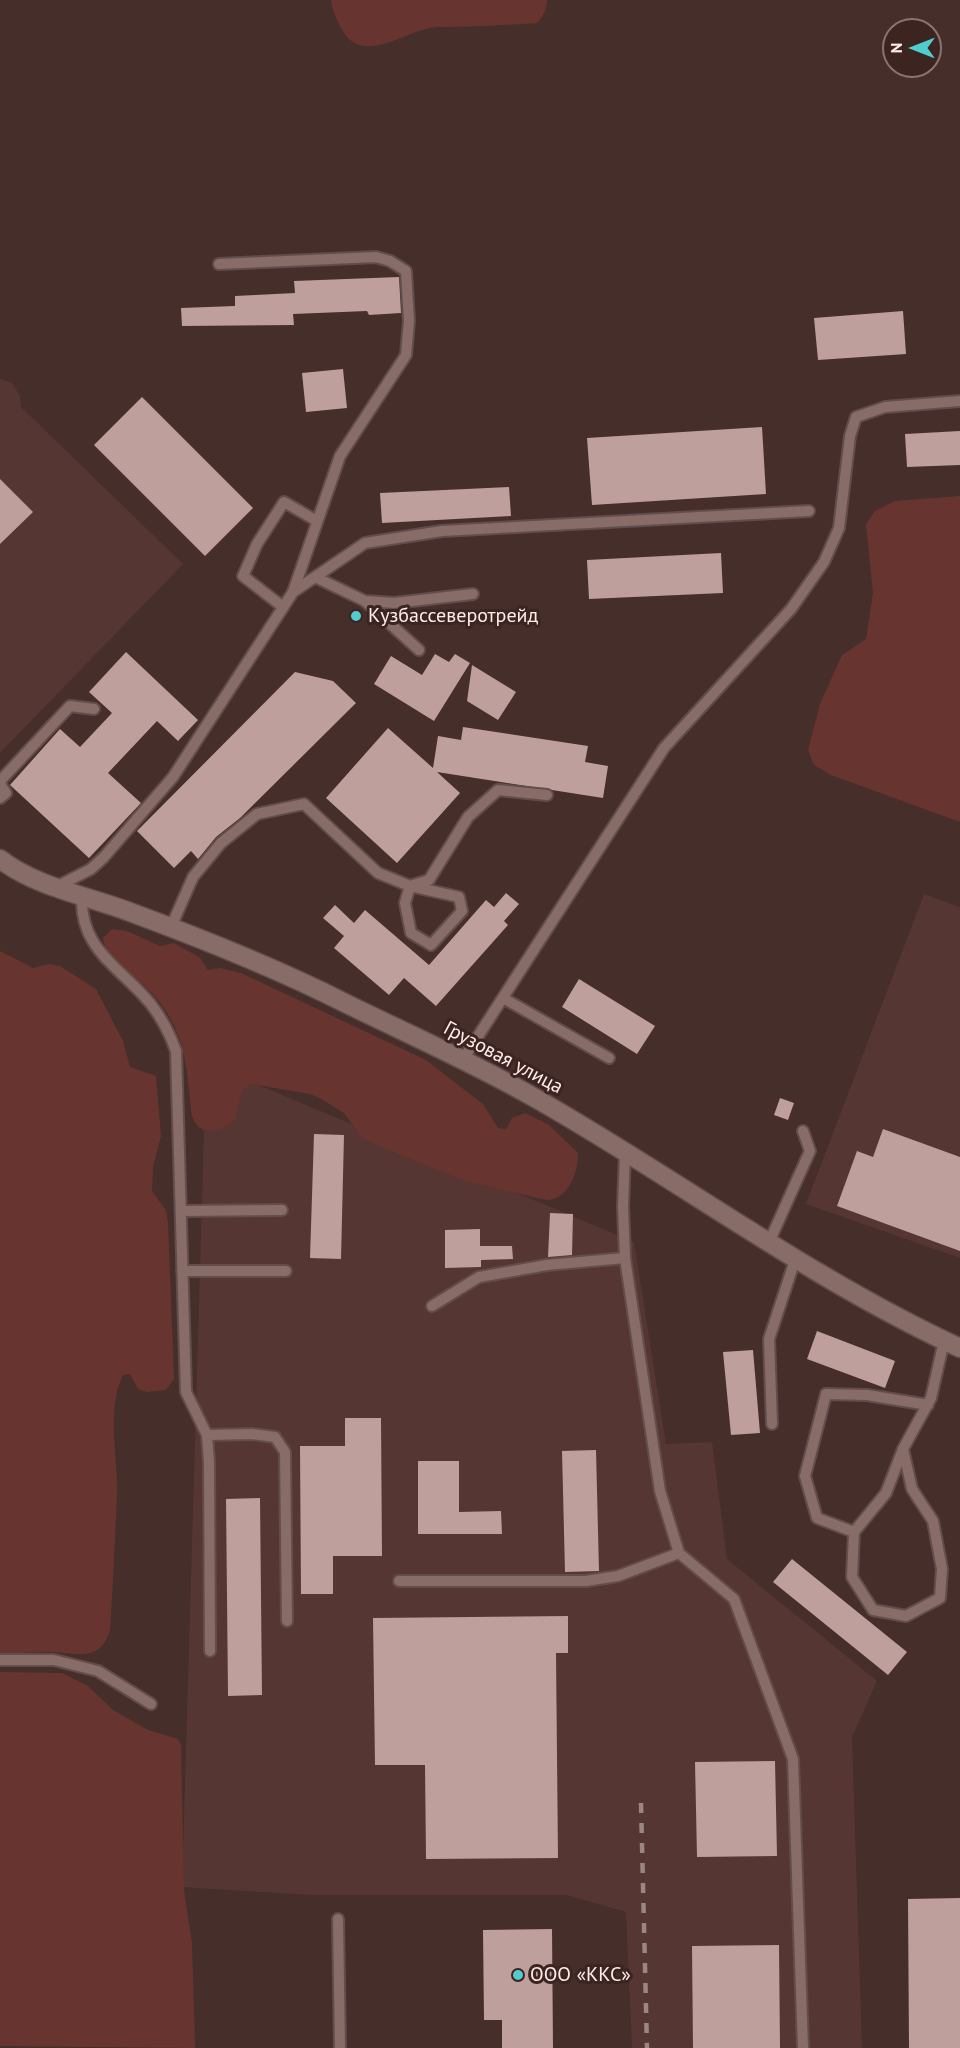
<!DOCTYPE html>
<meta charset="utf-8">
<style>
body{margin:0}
#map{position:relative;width:960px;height:2048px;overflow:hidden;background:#462e2b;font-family:"PT Sans",sans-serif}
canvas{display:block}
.north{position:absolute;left:882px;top:18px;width:60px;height:60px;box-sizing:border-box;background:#3c2421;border:2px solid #8a7472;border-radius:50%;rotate:270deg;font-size:16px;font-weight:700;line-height:24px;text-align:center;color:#feedeb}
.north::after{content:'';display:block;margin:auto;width:21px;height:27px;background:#52cdce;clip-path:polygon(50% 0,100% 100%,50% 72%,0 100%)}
</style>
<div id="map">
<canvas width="960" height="2048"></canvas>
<div class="north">N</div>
</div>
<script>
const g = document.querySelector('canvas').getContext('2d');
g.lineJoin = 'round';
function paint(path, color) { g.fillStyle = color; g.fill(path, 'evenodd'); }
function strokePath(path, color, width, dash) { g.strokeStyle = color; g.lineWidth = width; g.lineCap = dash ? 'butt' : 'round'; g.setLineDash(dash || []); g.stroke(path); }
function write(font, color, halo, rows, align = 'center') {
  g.font = font + ' "PT Sans",sans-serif'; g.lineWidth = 6; g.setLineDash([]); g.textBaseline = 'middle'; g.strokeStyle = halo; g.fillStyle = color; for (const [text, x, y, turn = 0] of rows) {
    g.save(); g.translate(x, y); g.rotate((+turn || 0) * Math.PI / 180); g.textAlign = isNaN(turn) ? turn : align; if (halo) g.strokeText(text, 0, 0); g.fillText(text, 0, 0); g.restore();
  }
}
paint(new Path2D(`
 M0 379 12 383 20 396 21 407 183 564 0 753Z
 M924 894 960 907V1258L806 1204Z
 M206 1063 634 1242 666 1444 712 1442 727 1559 877 1681 852 1737 862 2048H632L626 1912 567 1895H312L182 1887Z`), '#553633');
paint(new Path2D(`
 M331 0H547C547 9 543 17 537 23 504 25 472 27 439 27 408 27 360 71 340 26 336 18 332 9 331 0Z
 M960 496V822L831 775 814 765 808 750 820 704 842 655 866 639 873 593 866 524 875 511 895 501Z
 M112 929 127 931 160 946 174 943 199 957 208 970 220 968 241 973 426 1060 483 1104 498 1128 506 1129 512 1118 525 1113 549 1125 578 1153C578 1172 569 1200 546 1200L465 1181 422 1164 363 1139 344 1113 321 1099 310 1094 251 1084 242 1090 235 1120C221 1132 199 1138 192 1116 186 1071 188 1037 157 999 145 983 103 956 103 938Z
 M0 951 33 968 48 964 60 966 96 989 123 1041 130 1067 156 1076 161 1136 153 1167 152 1191 166 1210 168 1222 174 1379 166 1390 147 1392 138 1389 130 1374 123 1375C106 1410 118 1456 117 1493 115 1539 113 1585 110 1630 100 1663 78 1653 52 1652 35 1652 17 1653 0 1654Z
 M0 1672 62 1673 88 1686 113 1710 148 1730 178 1739 181 1745 184 1891 192 1943 195 2048 0 2046Z`), '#68342f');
paint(new Path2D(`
 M399 277 401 313 369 315 367 311 293 314 294 325 182 326 181 308 235 306V296L295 293 294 281Z
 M903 311 906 354 818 360 814 318Z
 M343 369 347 408 306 412 302 373Z
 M142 397 253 508 205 556 94 445Z
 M762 427 766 494 592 505 587 438Z
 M960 431V465L907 467 905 434Z
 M0 479 33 512 0 544Z
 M509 487 511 516 382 523 380 493Z
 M721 553 723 593 589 599 587 560Z
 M126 652 198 720 178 741 157 721 108 773 141 803 89 858 10 785 60 729 80 747 112 713 89 692Z
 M435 654 449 662 455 654 470 663 434 721 374 684 391 656 422 675Z
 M472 665 516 692 498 720 467 701Z
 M295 672 333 681 356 703 240 818 216 837 198 859 191 851 174 868 137 831Z
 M463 727 588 746 585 762 608 766 603 798 437 772 460 793 397 863 326 798 388 728 433 768 438 736 461 740Z
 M506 893 519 904 504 921 508 925 436 1006 404 978 389 995 334 948 344 936 323 918 335 905 354 923 365 910 429 965 486 900 494 907Z
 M579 979 655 1026 637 1054 562 1007Z
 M780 1098 794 1103 788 1120 774 1115Z
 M883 1129 960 1157V1251L837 1206 857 1151 873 1157Z
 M314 1134 344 1135 341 1259 310 1258Z
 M550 1213 573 1214 572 1255 548 1257Z
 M480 1229V1246H512L513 1259 481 1260V1267L445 1268V1230Z
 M817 1331 895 1361 885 1388 807 1359Z
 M753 1350 760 1433 731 1435 723 1352Z
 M345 1418H381L382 1556H333V1594H301L300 1446H345Z
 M596 1450 599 1571 565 1572 562 1451Z
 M418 1461H459V1512L501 1511 502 1534H418Z
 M260 1498 262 1695 228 1696 226 1499Z
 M792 1559 907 1652 888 1675 773 1582Z
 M568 1616V1653H556L558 1858 426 1859 425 1765H375L373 1618Z
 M775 1761 777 1856 697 1857 695 1762Z
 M960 1898V2048H909L908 1899Z
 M552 1929 553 2048H502V2020H484L483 1930Z
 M779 1945 780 2048H693L692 1946Z`), '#be9f9b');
const lane = new Path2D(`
 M315 577 365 601 394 603 473 594
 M293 592 365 543 442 531 809 511
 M365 601 419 650
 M283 607 243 576 257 544 284 502 317 521
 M0 781 70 706 94 709
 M0 784 6 793 0 798
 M410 886 459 897 462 911 431 945 411 933 405 903Z
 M56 887 91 869 104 857 173 777 293 592 340 456 406 355 409 321 406 271 390 261 376 257 219 264
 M82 895C79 949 119 966 150 1003 162 1018 170 1034 176 1051L186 1392 207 1435 209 1462 210 1651
 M171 927 193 877 221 843 257 814 304 804 378 873 410 886 429 880 468 817 498 790 547 795
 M503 998 609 1058
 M462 1061 664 748 791 609 824 562 839 528 850 436 856 417 885 407 960 401
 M625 1153 623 1206 625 1258 660 1491 679 1553 734 1599 793 1759 803 2048
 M181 1211 282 1210
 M770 1240 810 1151 803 1131
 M182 1271H286
 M432 1306 479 1277 547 1265 625 1258
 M772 1424 769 1339 795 1260
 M207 1435 252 1434 275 1437 285 1452 287 1621
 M903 1449 912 1489 933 1521 942 1569 940 1598 906 1616 873 1610 852 1577 854 1532 886 1493 903 1449 931 1398 944 1341
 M854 1532 817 1518 805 1476 826 1394 867 1395 928 1405
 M399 1581H586L618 1576 679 1553
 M0 1660H54L98 1671 151 1704
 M338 1919 340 2048`);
const street = new Path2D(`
 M0 859C36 887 88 896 130 912 203 939 276 968 345 1003 408 1034 474 1063 535 1098 678 1179 810 1279 960 1348`);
strokePath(lane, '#634d4b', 14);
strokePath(street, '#634d4b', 21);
strokePath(lane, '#886c68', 10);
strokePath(street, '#886c68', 18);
strokePath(new Path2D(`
 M641 1803 647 2048`), '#9b8684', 4.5, [10, 10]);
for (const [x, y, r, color] of [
 [356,616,6,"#52cdce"],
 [518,1975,6,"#52cdce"]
]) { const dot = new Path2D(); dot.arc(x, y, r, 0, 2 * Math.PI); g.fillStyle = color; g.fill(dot); strokePath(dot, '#3c2421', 2); }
write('20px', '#feedeb', '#3c2421', [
 ["Кузбассеверотрейд",368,616],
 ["ООО «ККС»",530,1975]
], 'left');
write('20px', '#feedeb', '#3c2421', [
 ["Грузовая улица",503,1058,28]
]);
</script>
